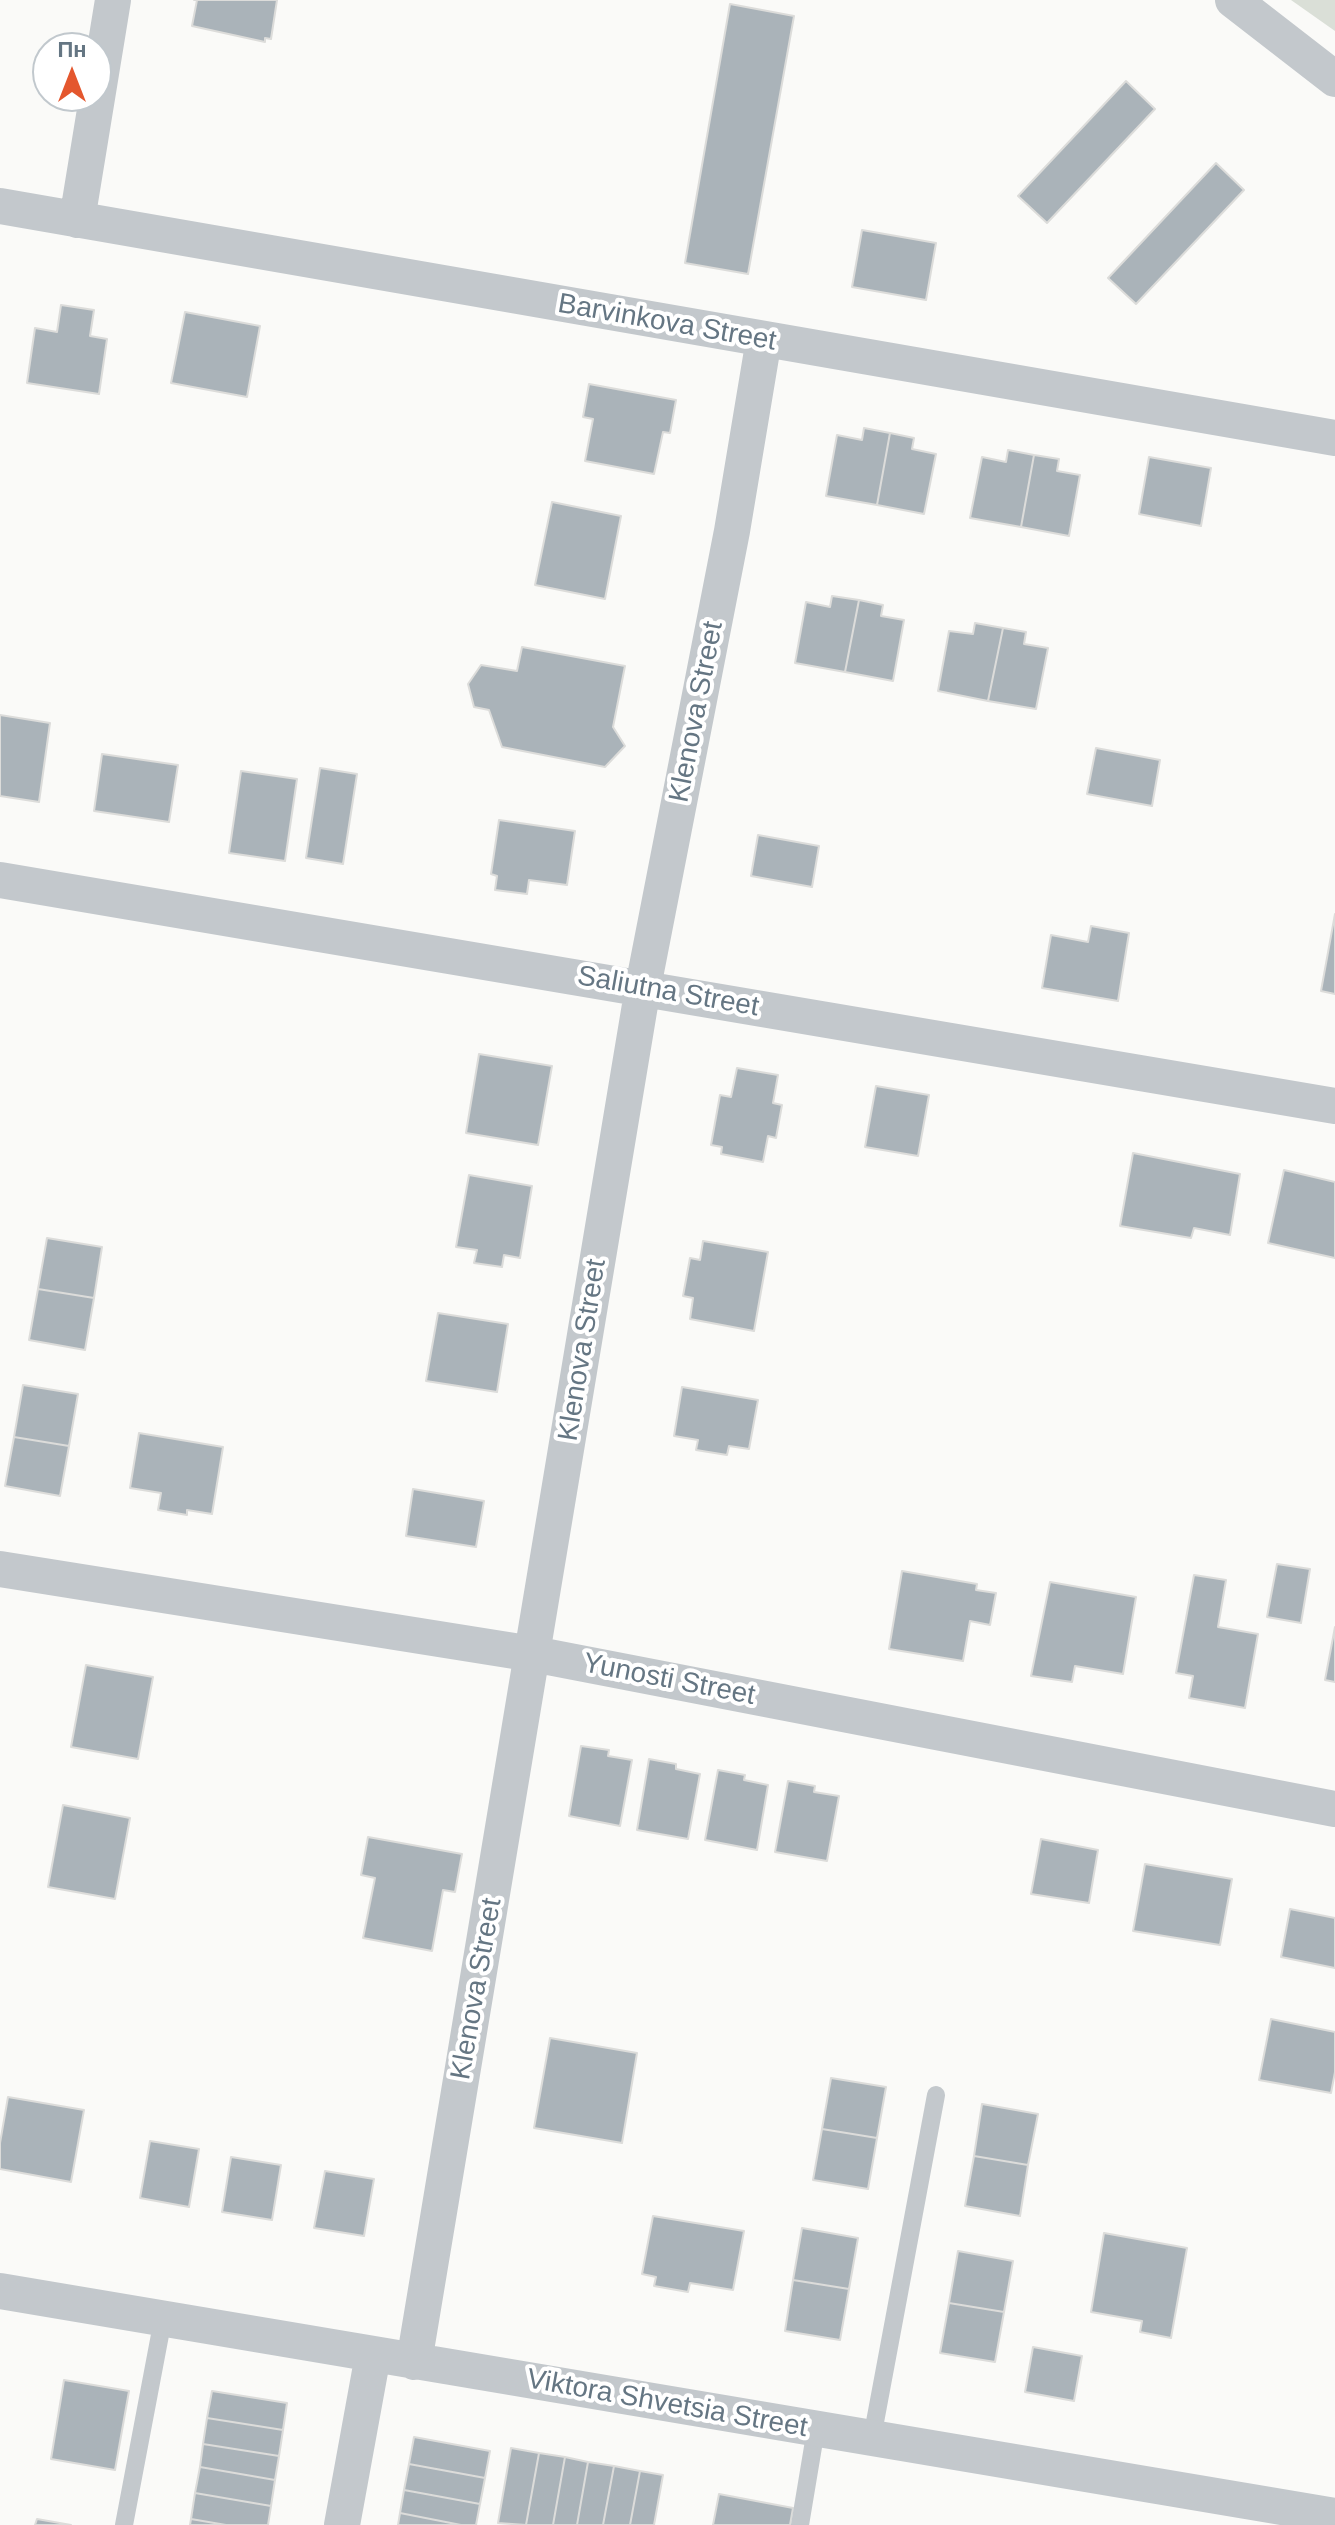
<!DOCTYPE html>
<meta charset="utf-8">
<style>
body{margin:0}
#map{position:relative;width:1335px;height:2525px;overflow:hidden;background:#fafaf8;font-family:Arial,sans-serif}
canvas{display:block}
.north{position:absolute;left:32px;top:32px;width:80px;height:80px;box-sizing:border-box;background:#fff;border:2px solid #c1c8cd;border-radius:50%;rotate:0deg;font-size:22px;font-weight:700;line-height:32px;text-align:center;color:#657683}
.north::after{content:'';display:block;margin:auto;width:28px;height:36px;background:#e4572e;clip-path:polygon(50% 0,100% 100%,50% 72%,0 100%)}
</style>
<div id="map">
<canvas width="1335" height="2525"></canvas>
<div class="north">Пн</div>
</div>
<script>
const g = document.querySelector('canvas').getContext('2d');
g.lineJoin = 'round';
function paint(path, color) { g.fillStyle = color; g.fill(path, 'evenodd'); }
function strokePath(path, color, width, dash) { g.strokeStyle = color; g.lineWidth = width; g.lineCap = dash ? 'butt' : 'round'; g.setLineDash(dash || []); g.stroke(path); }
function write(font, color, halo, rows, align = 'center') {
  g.font = font + ' Arial,sans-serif'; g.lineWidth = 8; g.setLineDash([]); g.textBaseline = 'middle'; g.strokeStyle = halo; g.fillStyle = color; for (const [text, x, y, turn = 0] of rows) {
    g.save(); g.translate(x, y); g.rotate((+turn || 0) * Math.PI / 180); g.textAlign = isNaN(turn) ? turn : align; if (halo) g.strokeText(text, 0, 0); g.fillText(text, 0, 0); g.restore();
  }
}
paint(new Path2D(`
 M1291 0H1335V31Z`), '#dadfd7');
const building = new Path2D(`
 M194 0H277L271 39 265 38V42L192 26 197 0Z
 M730 4 794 16 748 274 685 263Z
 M1126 81 1155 109 1047 223 1018 196Z
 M1216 163 1244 190 1136 304 1108 278Z
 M862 230 936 243 926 300 852 287Z
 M61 305 94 310 90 336 107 339 99 394 27 383 35 328 57 332Z
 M185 312 260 326 247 397 171 383Z
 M589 384 676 400 670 433 663 432 654 474 585 461 593 419 583 417Z
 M864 428 890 433 877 505 826 496 837 435 862 440Z
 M890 433 914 438 912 449 936 454 924 514 877 505Z
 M1008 450 1034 455 1021 527 970 518 982 457 1006 462Z
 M1034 455 1059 459 1057 471 1080 475 1069 536 1021 527Z
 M1149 457 1211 468 1201 526 1139 514Z
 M552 502 621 516 605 599 535 585Z
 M832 596 859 600 845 672 795 663 806 602 830 607Z
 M859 600 883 605 881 616 904 620 893 681 845 672Z
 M975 623 1003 628 988 701 938 691 949 631 973 634Z
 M1003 628 1026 632 1024 644 1048 648 1036 709 988 701Z
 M522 647 625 666 613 727 625 746 605 767 502 747 489 710 474 707 468 684 481 665 517 671Z
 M0 715 50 723 39 802 0 796Z
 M1096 748 1160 760 1152 806 1087 794Z
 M102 754 178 765 169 822 94 811Z
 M320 768 357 774 343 864 306 858Z
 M241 771 297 779 285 861 229 853Z
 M499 820 575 831 567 885 529 880 527 894 495 890 497 876 491 874Z
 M758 835 819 846 812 887 751 876Z
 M1335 914V994L1321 991Z
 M1091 926 1129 933 1118 1001 1042 988 1051 935 1088 942Z
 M479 1054 552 1066 538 1145 466 1133Z
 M737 1068 778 1075 773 1103 782 1105 776 1138 768 1136 763 1162 721 1154 722 1147 711 1145 720 1095 731 1097Z
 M876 1086 929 1095 918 1156 865 1147Z
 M1133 1153 1240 1174 1230 1235 1194 1228 1191 1238 1120 1226Z
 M1284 1170 1335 1182V1258L1268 1243Z
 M469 1175 532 1186 520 1258 504 1255 502 1267 474 1263 477 1250 456 1247Z
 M47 1238 102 1247 94 1298 38 1289Z
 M703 1241 768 1252 754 1331 690 1319 693 1298 683 1296 690 1258 700 1260Z
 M38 1289 94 1298 85 1350 29 1340Z
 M438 1313 508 1324 497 1392 426 1381Z
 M23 1385 78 1394 69 1446 14 1437Z
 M682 1387 758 1400 749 1449 729 1446 727 1455 696 1450 698 1440 674 1436Z
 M139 1433 223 1447 212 1514 187 1510V1515L158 1510 161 1493 130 1488Z
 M14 1437 69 1446 60 1496 5 1486Z
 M413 1489 484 1501 476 1547 406 1536Z
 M1277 1564 1310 1569 1301 1623 1267 1617Z
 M902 1571 977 1584 976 1590 996 1593 990 1625 970 1621 963 1661 889 1649Z
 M1194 1575 1226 1580 1218 1627 1258 1634 1245 1708 1189 1698 1193 1676 1176 1673Z
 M1050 1582 1136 1597 1123 1674 1075 1666 1072 1682 1031 1676Z
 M1335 1627V1682L1325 1680Z
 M86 1665 153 1677 138 1759 71 1747Z
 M581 1746 609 1750 608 1756 632 1760 620 1826 569 1816Z
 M649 1759 676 1764V1769L700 1774 688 1839 637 1830Z
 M718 1770 745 1775 744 1780 768 1785 757 1850 705 1840Z
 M788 1781 815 1786 814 1792 839 1796 827 1861 775 1852Z
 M63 1805 130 1818 115 1899 48 1887Z
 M368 1837 462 1854 455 1892 443 1890 432 1951 363 1938 375 1878 361 1875Z
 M1041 1839 1098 1850 1089 1903 1031 1894Z
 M1145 1864 1232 1879 1220 1945 1133 1931Z
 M1290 1909 1335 1918V1968L1281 1957Z
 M1271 2019 1335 2032V2072L1331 2093 1259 2080Z
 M550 2038 637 2053 622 2143 534 2128Z
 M831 2078 886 2087 877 2138 822 2129Z
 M8 2097 84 2110 71 2182 0 2169V2143Z
 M982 2104 1038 2114 1028 2165 974 2156Z
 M822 2129 877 2138 868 2189 813 2180Z
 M150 2141 199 2149 189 2207 140 2198Z
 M974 2156 1028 2165 1020 2216 965 2206Z
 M231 2157 281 2165 272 2220 222 2212Z
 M325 2171 374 2179 364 2236 314 2228Z
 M653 2216 744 2231 733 2290 690 2283 688 2292 654 2286 656 2277 642 2274Z
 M802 2228 858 2238 849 2289 793 2280Z
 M1104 2233 1187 2248 1171 2338 1140 2332 1142 2321 1091 2312Z
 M958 2251 1013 2261 1004 2312 949 2303Z
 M793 2280 849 2289 840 2340 785 2331Z
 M949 2303 1004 2312 995 2362 940 2353Z
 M1033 2347 1082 2356 1074 2401 1025 2392Z
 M64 2380 129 2391 115 2470 51 2459Z
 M212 2391 287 2403 283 2430 207 2418Z
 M207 2418 283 2430 279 2456 203 2444Z
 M414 2437 490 2451 485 2478 409 2464Z
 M203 2444 279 2456 275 2480 200 2467Z
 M511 2448 539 2453 526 2525 498 2523Z
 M539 2453 565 2457 553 2525H526Z
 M565 2457 588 2462 577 2525H553Z
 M588 2462 614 2466 603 2525H577Z
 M409 2464 485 2478 480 2504 404 2490Z
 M614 2466 640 2471 630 2525H603Z
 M200 2467 275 2480 271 2506 195 2493Z
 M640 2471 663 2475 654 2525H630Z
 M404 2490 480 2504 476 2525H461L400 2513Z
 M195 2493 271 2506 268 2525H226L191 2519Z
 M719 2494 793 2508 790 2525H713Z
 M400 2513 461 2525H398Z
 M37 2519 71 2525H35Z
 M191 2519 226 2525H190Z`);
paint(building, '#aab3b9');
strokePath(building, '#dcdcda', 2);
strokePath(new Path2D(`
 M872 2438 936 2095
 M124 2525 163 2319
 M800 2525 816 2429`), '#c3c8cc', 18);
strokePath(new Path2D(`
 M1233 0 1335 79
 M0 206 1335 438
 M77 220 113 0
 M0 880 1335 1106
 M0 1569 533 1654 1335 1809
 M0 2291 1335 2516
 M414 2362 643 987 732 531 764 339
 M342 2525 373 2355`), '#c3c8cc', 36);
write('28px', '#657683', '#fff', [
 ["Barvinkova Street",667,323,10],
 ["Klenova Street",697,712,-79],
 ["Saliutna Street",668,992,10],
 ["Klenova Street",583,1350,-81],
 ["Yunosti Street",669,1680,11],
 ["Klenova Street",477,1989,-80],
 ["Viktora Shvetsia Street",667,2404,10]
]);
</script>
